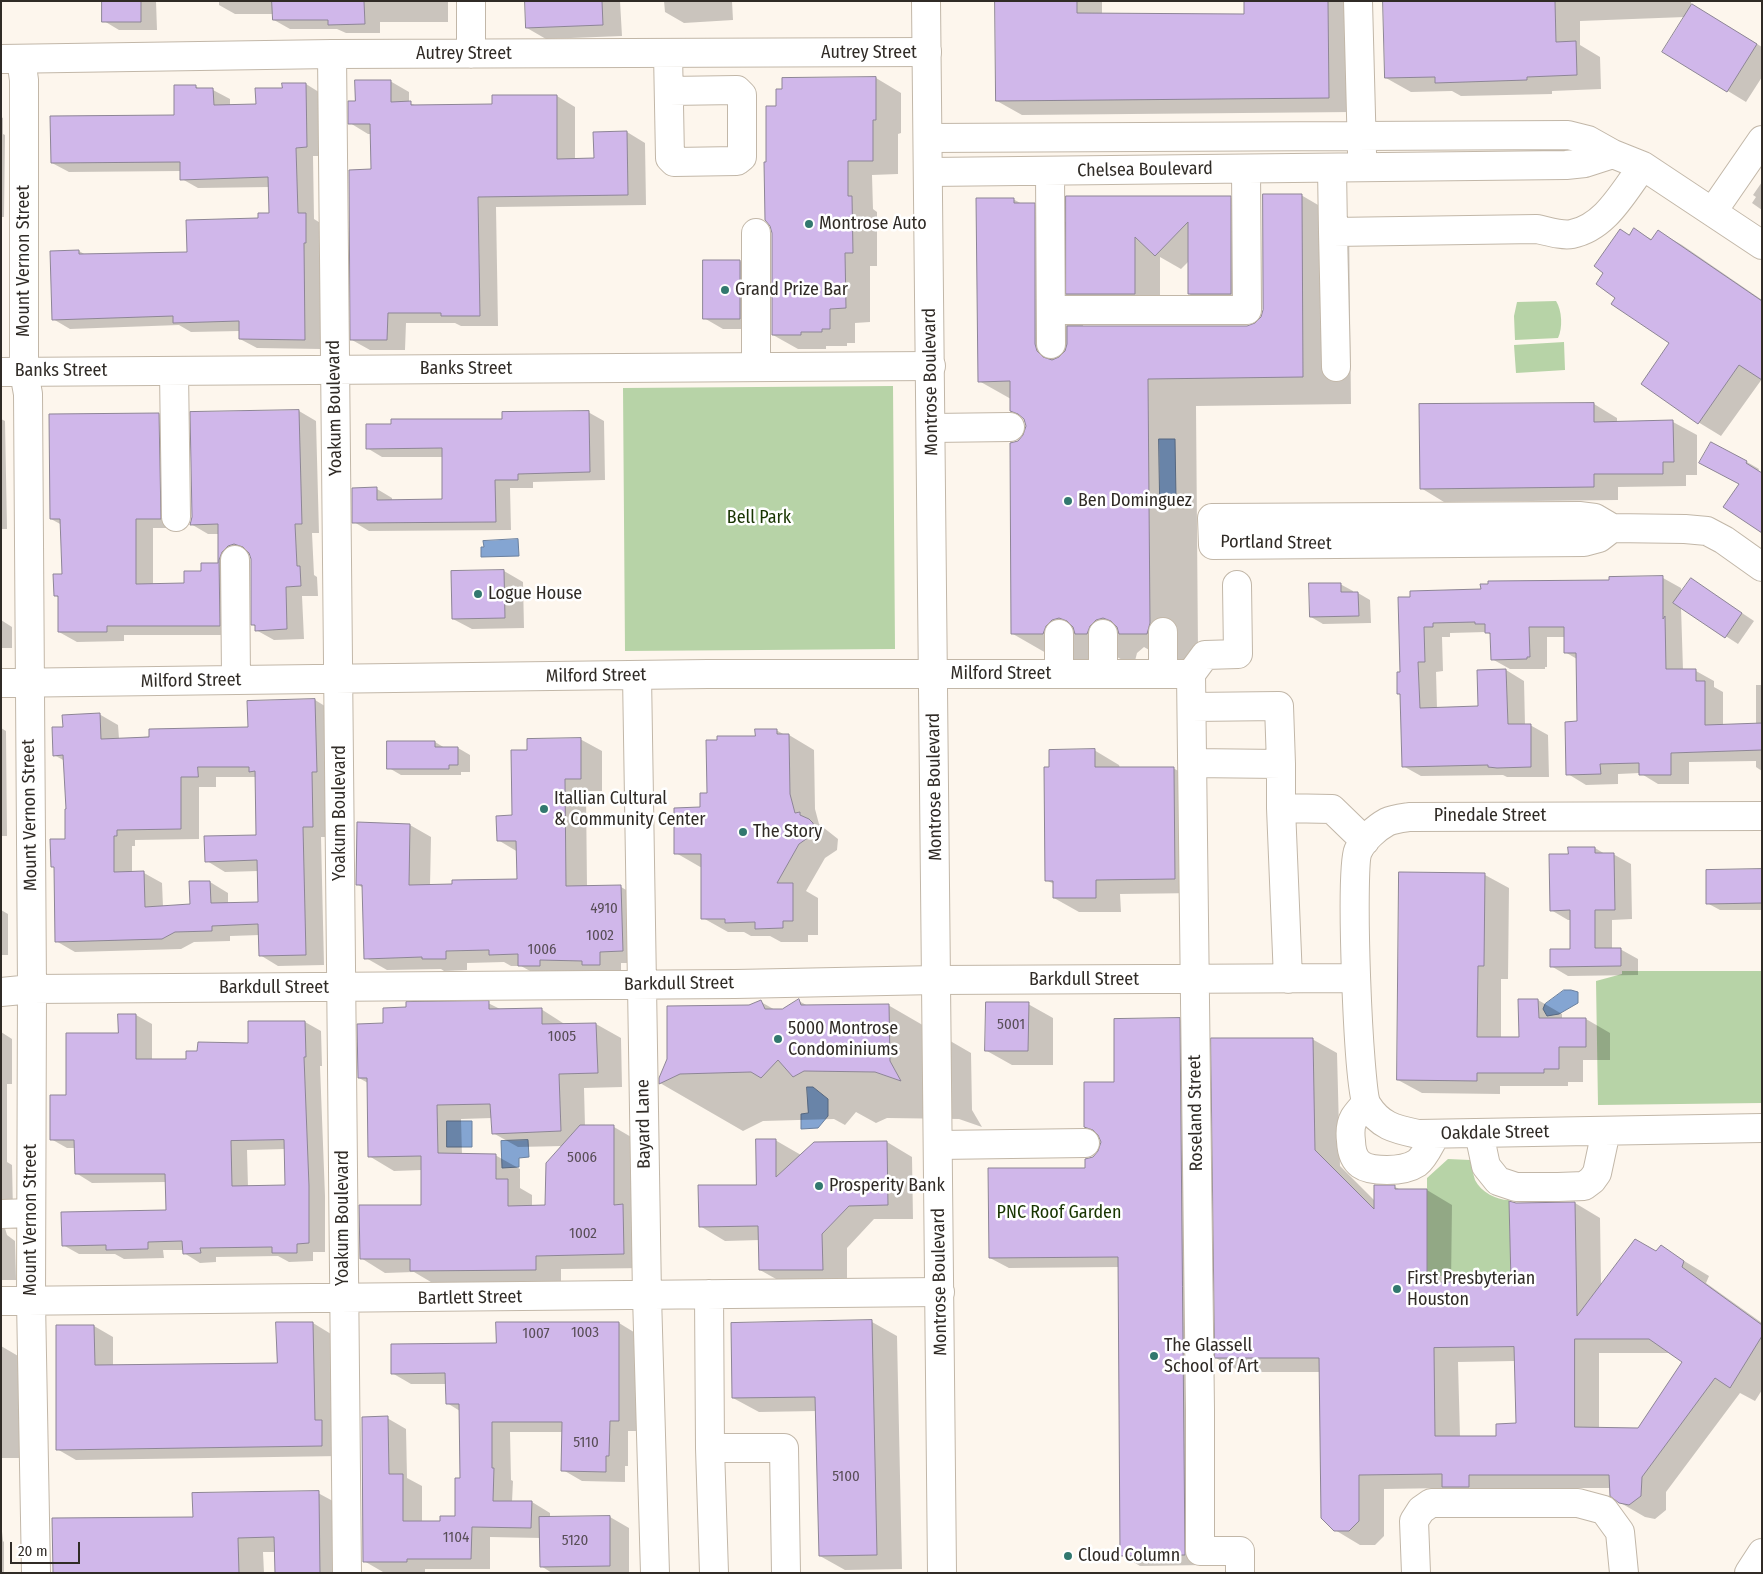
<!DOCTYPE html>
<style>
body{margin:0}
#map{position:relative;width:1763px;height:1574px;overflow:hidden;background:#fdf6ed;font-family:"Fira Sans Condensed",sans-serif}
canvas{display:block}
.frame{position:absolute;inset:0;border:2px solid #302b26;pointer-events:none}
.scale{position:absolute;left:10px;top:1542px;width:70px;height:22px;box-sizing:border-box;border:2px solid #302b26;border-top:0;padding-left:6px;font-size:15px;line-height:18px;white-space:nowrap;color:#302b26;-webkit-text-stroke:4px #fff;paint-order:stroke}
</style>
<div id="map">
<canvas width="1763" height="1574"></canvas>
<div class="frame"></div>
<div class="scale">20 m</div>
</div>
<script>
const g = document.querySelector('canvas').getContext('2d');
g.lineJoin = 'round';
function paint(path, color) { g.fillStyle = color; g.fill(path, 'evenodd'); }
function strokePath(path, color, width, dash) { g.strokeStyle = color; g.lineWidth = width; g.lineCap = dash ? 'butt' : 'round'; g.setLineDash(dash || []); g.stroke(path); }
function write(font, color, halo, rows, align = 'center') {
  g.font = font + ' "Fira Sans Condensed",sans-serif'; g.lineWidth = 5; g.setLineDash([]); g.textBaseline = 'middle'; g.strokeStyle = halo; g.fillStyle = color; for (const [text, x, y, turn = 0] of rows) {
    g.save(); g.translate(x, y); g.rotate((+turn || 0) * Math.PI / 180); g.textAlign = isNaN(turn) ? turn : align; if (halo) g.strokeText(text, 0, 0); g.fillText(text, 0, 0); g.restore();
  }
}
paint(new Path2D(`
 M1556 301C1562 310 1563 328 1558 338L1515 340 1514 316 1517 302Z
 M1564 342 1565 370 1516 373 1514 345Z
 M893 386 895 649 625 651 623 388Z
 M1622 971H1762V1103L1598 1105 1596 981 1622 974Z
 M1448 1159 1470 1160C1472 1166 1473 1174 1475 1180 1481 1192 1496 1200 1509 1200L1511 1275 1427 1276V1178Z`), '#b7d3a7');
const water = new Path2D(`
 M1159 439H1175L1176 498H1160Z
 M518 539 519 556 481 557V547H484L483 541Z
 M1564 990H1571L1578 992V1003L1559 1014 1547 1016 1543 1009 1545 1004Z
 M807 1087H813L828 1099V1116L818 1128 801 1129V1114L808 1113Z
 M447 1121H472V1147H447Z
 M528 1140 529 1157 519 1158V1167L502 1168 501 1141Z`);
paint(water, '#84a5d2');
strokePath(water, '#6b809e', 1);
paint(new Path2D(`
 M104 1H158H156L157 30H119L104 21Z
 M219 1H448V22H380V33H346L337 29H290L274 20V14H235L219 5Z
 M526 1H620L622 36 546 39 527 28Z
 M664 1H732L733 20 684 23 665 12Z
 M996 1H1102V15H1245V1H1352L1354 112 1022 115 997 101Z
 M1384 1H1691V8L1711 16 1762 47V77L1746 102 1664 52 1685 17 1580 21V45L1600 57 1601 89 1552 91V94L1461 96 1452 91 1411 92 1386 78Z
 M876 78 901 93V133L898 134V174L872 175 873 209 877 212V266H870V322L855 323V343H847V346H826V349H798L773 335V233L768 163 777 107Z
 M390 81 409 92V103L418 106H493L557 96 575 107V159H595L627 132 645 143 646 205 496 207 498 326H461L455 323H406L405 350H370L352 340 372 170V134H368L350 123 356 102Z
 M306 84 322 94 323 156H313L314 219 322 224V252H320L321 349 257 348 240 339V331L191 332 179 325 70 329 53 319 79 251 86 255 188 254 270 214V187L198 188 182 179 181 171 69 172 52 163 176 117 195 86 201 90H213L230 99V106H257L283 89Z
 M1 117 3 118V134L5 135 4 217H1Z
 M1762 182V210L1752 203 1756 197 1753 195Z
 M1301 195 1349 223 1351 404 1196 406 1198 651 1195 661H1168L1144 647 1137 653 1135 661H1124L1100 647 1091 661H1060L1013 634 1018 442 1024 436 1027 426 1024 418 1011 411V399L979 381 1013 199 1022 204H1034L1067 223 1230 197 1255 212 1256 308H1214L1189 294V261L1181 269 1160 257V308L1082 302 1083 327H1247L1256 324 1262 318Z
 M1634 230 1653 240 1659 232 1682 245 1762 300V379L1721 436 1698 422 1671 343 1617 298 1630 236Z
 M704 261H740L759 272V329H723L704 318Z
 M1594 404 1617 418V423L1673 422 1697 435V475H1686V486L1618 487V500L1444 502 1421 488Z
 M299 411 316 421 319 533H312L314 575 317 577 318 596H302L304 639 274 640 256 630V627L252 624 251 555 244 556 237 635H124V641L77 642 59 632V598L55 595 63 575 62 525 51 519 159 414 176 424 178 528H153V585L185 584 202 572V564H219V534H208L191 524 193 517 191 413Z
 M588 412 604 421 605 480 533 482V488H510L511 530 369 531 354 522 377 489 392 498V501L443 500V457H382L367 448 504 420Z
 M1 419 5 421 7 529H1Z
 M1747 462 1759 469 1758 471 1713 470Z
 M504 571 523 582 524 628 472 629 453 619 452 572Z
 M1663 578 1681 588V595L1703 587 1754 621 1738 644 1681 607 1683 670 1696 671 1714 681V687L1723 692V726L1756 725V685H1762V771L1756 767V761L1689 762V784H1658L1640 773 1618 774V784L1586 785 1568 774 1578 723 1577 659 1565 652V637H1547V667H1545V669H1510L1492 659V635L1486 632 1450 633V637H1442L1443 671 1436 672 1437 709 1480 707 1506 670 1524 681 1525 725H1530L1548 735 1549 777H1507L1503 775 1421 776 1403 766 1399 598Z
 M1340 584 1353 591V593H1358L1370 600 1371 623 1323 624 1311 617Z
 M1 620 12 627V648H1Z
 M315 700 333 711 331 837H321L324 965 278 966 260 955V935L230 936V941L194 942 181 949 75 952 56 941 55 868 52 866 67 840V810L65 761 54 755 64 728 99 714 118 725 119 739 249 728ZM216 777H256L257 836 207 861 225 872 258 871 259 903 228 904V893L210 882 191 906 163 907 162 883 144 873H132V846H135V840L199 839V787H216Z
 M1 728 6 731 7 836H1Z
 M776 730 785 735H789L814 750 815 809 819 824 838 839 837 850 825 858 806 891 818 898V935H808V942H781L770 936H751L744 932H728L703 918 702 868 676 853 708 794 756 737Z
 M580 739 602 751V791H586L587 887H621L642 899 644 963H621V977L598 973 561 971V977H541L521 966H511L504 962 467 963V970L444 971 441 969 387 970 366 958 363 888 357 884 410 825 431 837 430 886 518 880V852L498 840 513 817 528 751Z
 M389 742H435L445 748H458L470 755V772H461V775H401L389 768Z
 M1094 750 1119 765 1120 768H1173L1198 782 1199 893 1120 894 1121 912H1079L1054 898V884L1046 880Z
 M1595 848 1605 854H1613L1631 864 1632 919 1612 920V949H1620L1638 959V975L1568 976 1551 966 1571 950V920H1568L1551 910 1570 855Z
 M1762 870V910H1720L1707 903Z
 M1485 875 1509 888 1508 979H1501V1038H1520L1538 1000 1562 1014V1019H1586L1610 1033V1060H1583V1082H1568V1086H1500V1094L1422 1093 1398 1080Z
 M1 910 8 914V955H1Z
 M799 1001 808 1006 888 1005 971 1053 972 1110 982 1127 959 1119 887 1118 876 1123 856 1112 845 1125 834 1119 763 1121 743 1131 660 1083V1078L750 1006 761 1002 777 1011H783Z
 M488 1003 502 1010 541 1009 566 1025 596 1024 621 1038 622 1087 584 1088 585 1126 614 1127 638 1141 648 1268 561 1269V1283L436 1285 414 1272 385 1273 361 1258 422 1206V1170L394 1171 369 1156 368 1083 359 1078 384 1025ZM492 1118 493 1133 518 1147 563 1146 546 1207H532V1195L520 1188V1169L495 1155H462L461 1119Z
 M1028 1004 1053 1018V1065H1012L987 1051Z
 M136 1015 152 1024V1060H188L198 1053 249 1044V1022H305L321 1031 322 1066H320L325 1196V1252H313V1261L289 1262 278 1256 216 1257V1262L200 1263 184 1253V1250H163L164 1258 124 1259 115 1254H79L63 1245 167 1211 166 1182 92 1183 76 1173V1148H67L51 1139 67 1097ZM286 1149 287 1186 248 1187 247 1150Z
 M1179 1019 1198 1030 1204 1565 1140 1566 1122 1555 1119 1267 1009 1268 990 1258 1086 1169 1100 1151 1102 1142 1099 1135 1086 1127 1116 1083Z
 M1 1032 12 1039V1084H7V1162L12 1165 13 1211 4 1225 7 1235 15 1241 16 1280H1Z
 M1312 1039 1337 1053 1340 1166 1375 1201 1395 1187 1401 1190H1427L1452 1205 1451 1284H1512L1516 1204 1575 1203 1600 1218 1601 1286 1656 1253 1661 1247 1709 1276 1706 1283 1762 1323V1390L1755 1401 1740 1393 1666 1492V1510L1655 1519 1645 1517 1619 1502 1611 1488H1494V1501H1468L1446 1488 1384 1489V1536L1375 1545H1360L1335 1530 1320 1372H1241L1216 1358ZM1599 1353H1671L1684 1362 1639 1429 1599 1428ZM1515 1361 1517 1425 1498 1437H1460L1458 1362Z
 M775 1140 801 1155 887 1142 912 1157 913 1219H874L847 1248V1284H785L760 1270V1240L725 1241 700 1226 758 1186Z
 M872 1322 897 1336 902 1569 845 1570 820 1556 817 1411 759 1412 733 1398Z
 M313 1323 331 1334 341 1456 76 1460 57 1449 94 1326 113 1337V1366L278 1364Z
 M619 1323 637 1334 638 1431H628V1466H625V1482L582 1481 563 1470V1432H510L511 1480 513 1481 512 1502H532L550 1513V1518L610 1517 629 1528V1573H552L541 1566V1538L490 1537V1569H425V1572H383L364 1561 387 1418 406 1429 407 1478 422 1486V1522H441L456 1518 461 1479 460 1411 447 1403 446 1384H411L392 1373 497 1344Z
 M1 1346 25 1360 34 1458H1Z
 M318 1493 344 1507V1573H276V1552H263L264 1573H54L194 1518Z
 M1 1522 3 1541 4 1542V1573H1Z`), '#0003');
const building = new Path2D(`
 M102 1H141V22H102Z
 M272 1H364L365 24 328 25V20H273Z
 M525 1H602L603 25 526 28Z
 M995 1H1077V13L1244 14V1H1328L1329 98 996 101Z
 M1383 1H1555L1556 42 1576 41 1577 75 1527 77V80L1435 83V77L1385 78Z
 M1692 4 1757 44 1727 92 1662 52Z
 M876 77V120H873V161H848V196H852L853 253H845L846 308 830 309V329H822V332H801V335H772V233L770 226 765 220 764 162H766V106H776V89H782V78Z
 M355 80H391V102L411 101V105L492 104V95H557V159L594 158 593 132 627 131 628 195 478 197 480 316H441V313H388L387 340H350L349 170 371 169 370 124H348V101H355Z
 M282 83H306L307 147 296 148 298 213H306V243H304L305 340 239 339V321L173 323V316L52 320 50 251 79 250V254L187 252 186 220 258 218V213H269L268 177 180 180V162L51 163 50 116 174 115V85H196V88H213L214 105 256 104 255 88H282Z
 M1263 194H1302L1303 377 1148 379 1150 623 1147 634H1119L1117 627 1111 621 1103 618 1096 620 1090 626 1087 634H1075L1073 627 1067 621 1059 618 1052 620 1046 626 1043 634H1011L1010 443 1018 441 1023 435 1026 426 1024 419 1018 414 1010 411V381L978 382 976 198H1014V203H1035V344L1037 351 1043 357 1052 360 1059 357 1065 351 1067 344V326H1247L1255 323 1261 317 1263 310Z
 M1066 196H1231V294H1188V222L1155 256 1135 237V294H1066Z
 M1634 228 1651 240 1658 230 1762 301V380L1739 365 1698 424 1641 384 1669 343 1611 304 1615 298 1596 284 1603 273 1594 266 1620 229 1629 235Z
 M703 260H740V319H703Z
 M1594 403V422L1673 420 1674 462H1663V474H1594V487L1420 489 1419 404Z
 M299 410 302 524H295L297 566H300L301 586 286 587 287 629 255 631V625H251V559L249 553 243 547 234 544 228 546 222 552 219 560 220 626H107V632H58V596H54L53 574H62L60 519H50L49 414 159 413 161 519H136V584L184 583V571H201V563H218V524L190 525 192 517 190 412Z
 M589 411 590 472 518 474V480H495L496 522 352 523V488L377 487V500L442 499V448L366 449V424H391V419H502V412Z
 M1711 442 1747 461 1746 463 1762 473V533L1723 507 1739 484 1699 463Z
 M504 570 505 618 452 619 451 571Z
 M1663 576V619L1665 616 1666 669H1696V681H1705V725L1762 723V750L1671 753V775H1639V763L1600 764 1601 774 1566 775 1565 722 1577 721 1576 653H1564V627H1529L1530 657H1527V659L1491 660 1490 633H1485V624H1475V622L1433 623V627H1424L1425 662H1418L1420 708 1478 706 1477 670 1506 669 1508 724H1531V767L1497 768 1488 767V765L1402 767 1400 694H1397V672H1400L1398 597H1410V591L1481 589 1480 584H1488V581L1609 580V577Z
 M1691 578 1742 613 1725 638 1673 603Z
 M1309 583H1341V592H1358L1359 616 1310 617Z
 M315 699 317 772H312L313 827H303L306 955 259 956 258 924 212 926V931L175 932 162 939 55 942 54 867H51L50 839H65V809H66L63 755 53 756 52 727H63L62 715 100 713 101 739 149 737V729L248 727 247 701ZM198 767H249V772L255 771 256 835 204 836 205 862 257 860 258 902 211 903 210 881H189L190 904 145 907 144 871 114 872V836H117V830L181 829V777H198Z
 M755 729H777V734H789L790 794 795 813 800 812V815L809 819 813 823 814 829 812 835 799 844 777 883H793V921H783V928L755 929V922L725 923V919H701V854H674V808L700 807V793H707L706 740H717V736H755Z
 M581 738V779H565L566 886 621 885 623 951 600 952V965H582V961L540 960V966H518V954L489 955V950L446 951V959H422V957L364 959 362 885H356L357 822 410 824 409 885 452 884V880L517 879 516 841H497L496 816 512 815 511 750H527V739Z
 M387 741H435V747H458V765H449V769H387Z
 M1095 749V767H1174L1175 879 1096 880V898H1053V881H1045L1044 767H1049V750Z
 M1568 847H1595V853H1614L1615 910H1595V948H1621V966L1550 967V949H1570V910L1550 911 1549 854H1568Z
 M1762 869V903L1706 904V870Z
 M1399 872 1485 873 1484 966H1478L1477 1037H1519L1518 999H1538L1539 1018H1586V1047H1559V1069H1544V1073H1477V1081L1397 1080Z
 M799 999 801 1005 889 1004 890 1061 901 1081 875 1072 804 1071 793 1077 778 1060 761 1078 751 1072 680 1074 659 1084V1078L667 1059V1006L749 1005 761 1000 765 1009H782Z
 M489 1001V1009L542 1008V1024L596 1023 598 1073 559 1074 561 1131 492 1134 490 1104 437 1105 438 1153 496 1154V1179H508V1206L545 1205 546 1163 580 1125H614V1205L623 1204 624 1254 536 1256V1270L410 1271V1259H360L359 1205H421V1156L368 1157 367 1078H358L357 1024 383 1023V1008L406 1007V1002Z
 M986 1002H1029L1028 1051H985Z
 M118 1014H136V1059H186V1051H197L198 1042 248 1043V1021H305L306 1057H304L309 1186V1243L297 1244V1253H272V1247L200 1248 201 1253 183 1254 182 1241 148 1242V1249L106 1250V1245L62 1246 61 1212 166 1210 165 1174H75L74 1140H50V1095H66V1033H118ZM284 1140 285 1185 232 1186 231 1141Z
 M1180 1018 1185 1555 1120 1556 1118 1257 989 1258 988 1168H1085V1159L1093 1157 1098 1151 1101 1142 1098 1135 1093 1130 1084 1127V1082H1114V1019Z
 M1211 1038H1313L1315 1150 1374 1209V1185H1395V1189H1427V1282H1511L1509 1201 1516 1203 1575 1202 1577 1316 1635 1239 1656 1251 1661 1245 1684 1261 1682 1267 1762 1325V1336L1730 1388 1715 1378 1642 1477 1641 1496 1629 1505 1619 1503 1610 1496 1609 1475H1469V1487H1442V1474L1359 1475V1521L1349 1531H1334L1321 1518 1319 1358H1215ZM1575 1339H1649L1682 1362 1638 1428 1575 1427ZM1514 1347 1516 1423 1496 1424V1436H1435L1434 1348Z
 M756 1139H776V1177L814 1142 887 1141 888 1205 849 1206 822 1234 823 1270H759L758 1226 699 1227 698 1185H756Z
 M872 1320 877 1555 819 1556 815 1397 732 1398 731 1323Z
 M276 1322H313L315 1420H322V1446L56 1450V1325H94L95 1365 277 1363Z
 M496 1322H619V1421H610L609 1456H606V1472L561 1471 562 1422H492V1468H494L493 1501H532L531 1528 472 1527 471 1559H407V1562H363L362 1417 388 1416 389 1474H403V1521H440V1516H455V1478H460L459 1404H446L445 1373 391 1374V1344L496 1343Z
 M319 1491 320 1573H275L274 1537 238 1538 239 1573H53L52 1518 193 1517 192 1493Z
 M610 1516V1566L540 1567 539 1517Z`);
paint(building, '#d0b7ea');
strokePath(building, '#8d8595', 1);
const minor = new Path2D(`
 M471 1V54
 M1358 1 1362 153
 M668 53 670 158 674 162 737 161 742 157V95L737 90 669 91
 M332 54 347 1573
 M1 59 332 54 927 52
 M21 59 24 80V372L28 394 32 989 31 1301 36 1573
 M928 138 1568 135 1588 140 1613 154 1643 166 1762 245
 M1332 168 1333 232 1537 229C1547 231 1562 236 1572 234 1606 227 1623 192 1643 166
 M1050 171 1051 344
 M929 172 1566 165 1585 163 1613 154
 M1713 211 1762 140
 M1333 232 1336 367
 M756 233V367
 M1051 310H1247L1246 169
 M174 371 176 517
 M1 372 931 366
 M932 428 1010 427
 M1612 528 1599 538 1584 542 1213 545 1212 518 1579 516 1595 518 1612 528 1685 529 1707 531 1724 540 1762 567
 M235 560 236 680
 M1059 634V674
 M1103 634V674
 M1163 674V632
 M1191 674 1200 1410V1551H1240V1573
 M1191 674 1205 655 1238 654 1237 585
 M637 675 647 1296 655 1573
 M1 683 708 674H1191
 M1192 707 1279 706 1281 764 1192 763
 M1281 764V808L1332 809 1365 841
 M1281 808 1288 979
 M1762 816 1409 817C1402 818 1393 819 1387 822 1376 828 1363 840 1358 851 1350 869 1358 1089 1367 1105 1380 1126 1395 1129 1418 1134L1762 1128
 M1 992 32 989 735 984 937 980 1356 978
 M1366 1103C1362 1108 1357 1113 1354 1118 1350 1125 1350 1133 1351 1141 1352 1165 1364 1170 1387 1170 1397 1170 1408 1169 1417 1163 1425 1157 1431 1142 1436 1134
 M1479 1133 1486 1166 1498 1181 1516 1187H1558L1584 1186 1592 1180 1597 1173 1606 1131
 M938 1145 1085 1143
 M1 1214 31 1213
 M709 1294 710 1448
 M1 1301 940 1292
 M714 1573 710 1448H784L786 1573
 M1416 1573 1414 1521 1421 1510 1431 1503H1578L1604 1510 1620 1532 1624 1573`);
const major = new Path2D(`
 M926 1 942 1573
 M1749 1573 1762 1553`);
strokePath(minor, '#c2b7a8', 30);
strokePath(major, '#c2b7a8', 30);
strokePath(minor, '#fff', 28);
strokePath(major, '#fff', 28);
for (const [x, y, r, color] of [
 [809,224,5,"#32786f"],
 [725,290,5,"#32786f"],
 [1068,501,5,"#32786f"],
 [478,594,5,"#32786f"],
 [544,809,5,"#32786f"],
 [743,832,5,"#32786f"],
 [778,1039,5,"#32786f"],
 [819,1186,5,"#32786f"],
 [1397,1289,5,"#32786f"],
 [1154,1356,5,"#32786f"],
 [1068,1556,5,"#32786f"]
]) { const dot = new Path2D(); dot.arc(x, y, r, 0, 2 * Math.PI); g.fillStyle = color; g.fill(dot); strokePath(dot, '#fff', 2); }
write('15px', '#584e57', null, [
 ["4910",604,909],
 ["1002",600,936],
 ["1006",542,950],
 ["5001",1011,1025],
 ["1005",562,1037],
 ["5006",582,1158],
 ["1002",583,1234],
 ["1003",585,1333],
 ["1007",536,1334],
 ["5110",586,1443],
 ["5100",846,1477],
 ["1104",456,1538],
 ["5120",575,1541]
]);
write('18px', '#302b26', '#fff', [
 ["Autrey Street",869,53],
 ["Autrey Street",464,54],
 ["Chelsea Boulevard",1145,170,-1],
 ["Mount Vernon Street",24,261,-90],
 ["Banks Street",466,369],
 ["Banks Street",61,371],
 ["Montrose Boulevard",931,382,-91],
 ["Yoakum Boulevard",335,408,-91],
 ["Portland Street",1276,543,1],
 ["Milford Street",1001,674],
 ["Milford Street",596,676,-1],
 ["Milford Street",191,681,-1],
 ["Montrose Boulevard",935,787,-91],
 ["Yoakum Boulevard",340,813,-90],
 ["Mount Vernon Street",30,815,-91],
 ["Pinedale Street",1490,816],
 ["Barkdull Street",1084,980],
 ["Barkdull Street",679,984,-1],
 ["Barkdull Street",274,988],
 ["Roseland Street",1196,1113,-91],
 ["Bayard Lane",644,1124,-91],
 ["Oakdale Street",1495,1133,-1],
 ["Yoakum Boulevard",343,1218,-90],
 ["Mount Vernon Street",31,1220,-90],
 ["Montrose Boulevard",940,1282,-91],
 ["Bartlett Street",470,1298,-1]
]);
write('18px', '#302b26', '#fff', [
 ["Montrose Auto",819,224],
 ["Grand Prize Bar",735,290],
 ["Ben Dominguez",1078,501],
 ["Logue House",488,594],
 ["Itallian Cultural",554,799],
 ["& Community Center",554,820],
 ["The Story",753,832],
 ["5000 Montrose",788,1029],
 ["Condominiums",788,1050],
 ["Prosperity Bank",829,1186],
 ["First Presbyterian",1407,1279],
 ["Houston",1407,1300],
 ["The Glassell",1164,1346],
 ["School of Art",1164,1367],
 ["Cloud Column",1078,1556]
], 'left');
write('18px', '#183400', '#fff', [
 ["Bell Park",759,518],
 ["PNC Roof Garden",1059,1213]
]);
</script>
